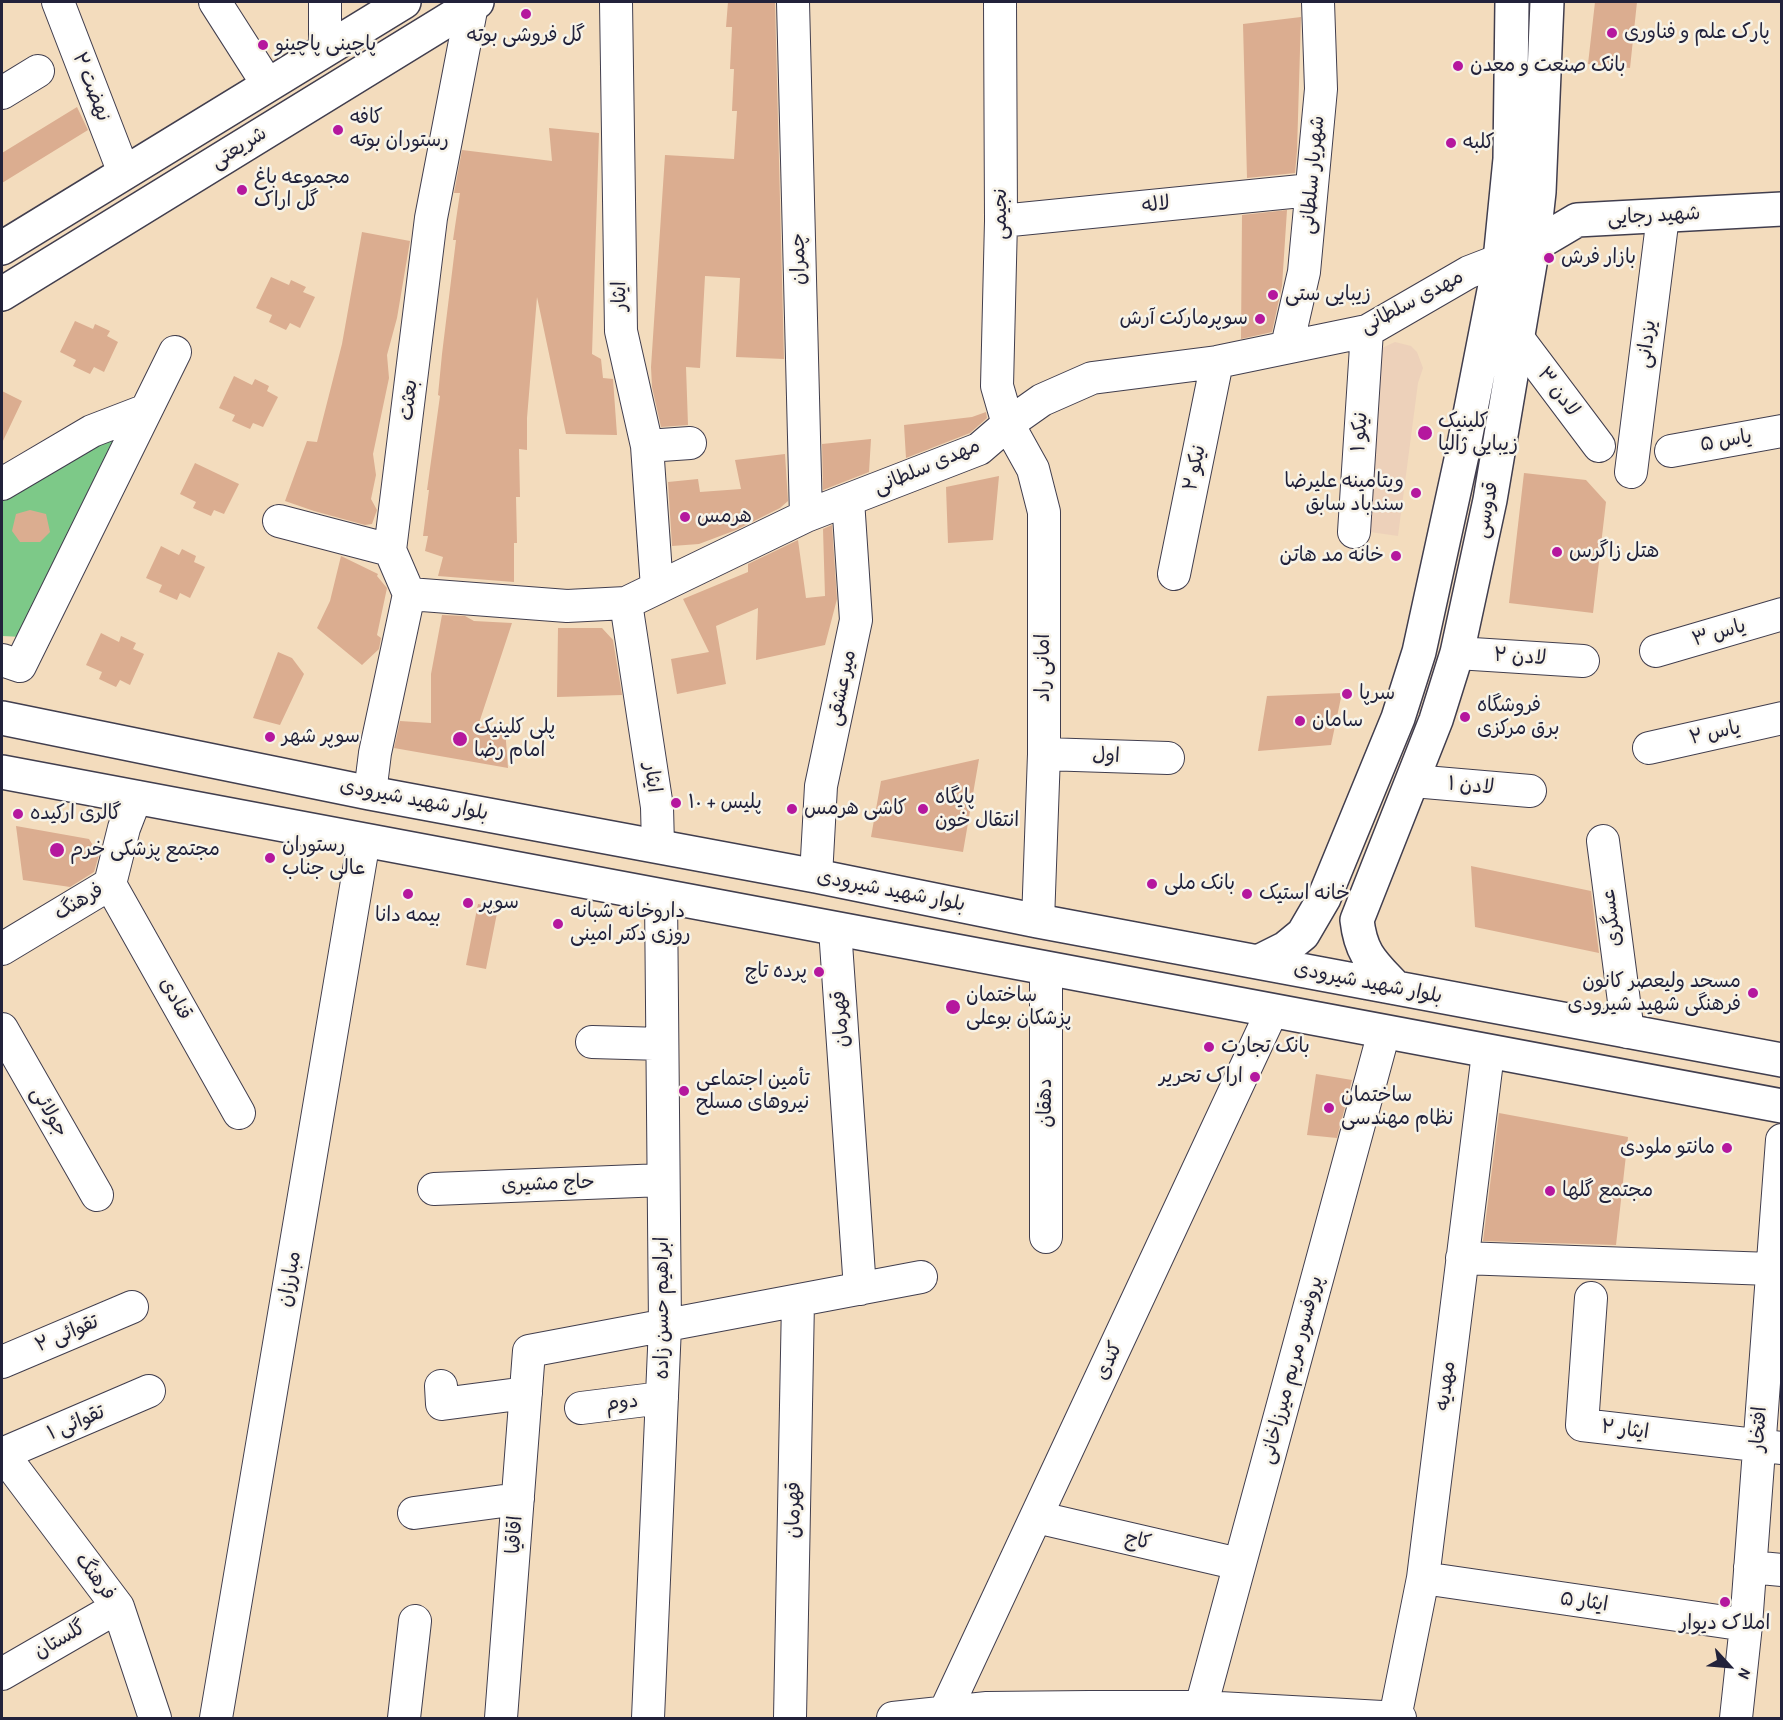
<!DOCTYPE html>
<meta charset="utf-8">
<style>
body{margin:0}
#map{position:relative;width:1783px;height:1720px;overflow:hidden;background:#f3dcbd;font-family:"Patrick Hand",sans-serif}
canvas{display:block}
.frame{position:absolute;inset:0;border:3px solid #22223b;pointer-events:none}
.north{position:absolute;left:1699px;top:1636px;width:60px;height:60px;-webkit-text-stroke:4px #f7f3e8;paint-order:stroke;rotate:116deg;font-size:16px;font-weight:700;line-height:24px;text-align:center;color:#22223b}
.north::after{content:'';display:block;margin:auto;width:21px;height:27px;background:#22223b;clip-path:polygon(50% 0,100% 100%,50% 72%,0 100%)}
</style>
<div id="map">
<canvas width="1783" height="1720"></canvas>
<div class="frame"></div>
<div class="north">N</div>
</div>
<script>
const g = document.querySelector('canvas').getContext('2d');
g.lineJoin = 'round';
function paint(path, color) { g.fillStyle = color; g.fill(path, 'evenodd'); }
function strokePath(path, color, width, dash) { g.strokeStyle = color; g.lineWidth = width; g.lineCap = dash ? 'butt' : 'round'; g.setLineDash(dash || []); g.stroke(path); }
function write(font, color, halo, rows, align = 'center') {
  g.font = font + ' "Patrick Hand","Playpen Sans Arabic",sans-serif'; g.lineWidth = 5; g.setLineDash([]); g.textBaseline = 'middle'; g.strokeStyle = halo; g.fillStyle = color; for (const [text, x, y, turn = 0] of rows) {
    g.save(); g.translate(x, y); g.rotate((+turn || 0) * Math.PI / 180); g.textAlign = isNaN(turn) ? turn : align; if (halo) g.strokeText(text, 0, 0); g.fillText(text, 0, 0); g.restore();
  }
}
paint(new Path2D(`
 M1395 342 1411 346 1417 352 1423 368 1418 383 1398 536 1370 532 1382 348Z`), '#edd1ba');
paint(new Path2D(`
 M128 426 23 637 2 636V498Z`), '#7dc988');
paint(new Path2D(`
 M728 2H775L784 359 736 357 740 278 705 276 700 368 686 367 688 425 661 427 652 387 651 367 665 155 734 159 737 111H732L734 69H730L732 27H726Z
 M1595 2H1637L1630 68 1588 64Z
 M1301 17 1297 151 1295 173 1247 178 1243 24Z
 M77 107 88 130 2 183V153Z
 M549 128 599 133 592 354 601 359 603 378 613 379 617 435 566 434 537 297 527 418V450L519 449 520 497H516L517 543H514V582L438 576 443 557 425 551 428 536H423L429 490H427L440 396 438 395 442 354 456 240H453L460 193H454L462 150 552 161Z
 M1287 210 1282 286 1272 332 1241 339 1242 215Z
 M362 232 410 241 397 318 387 355 389 378 373 454 376 475 371 499 377 510 372 524 365 525 314 511 285 501 307 441 317 442 342 344Z
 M271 277 289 285 291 280 306 287 303 292 315 297 300 328 290 323 286 330 269 322 272 315 256 308Z
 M75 321 93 329 95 324 110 331 107 336 118 342 104 372 94 367 90 374 73 366 76 360 60 352Z
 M234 376 252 385 255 379 269 386 267 391 278 397 263 427 253 423 250 429 232 421 235 415 219 408Z
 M2 391 22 401 2 443Z
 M986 412 987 418 970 433 906 458 904 425 972 417Z
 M871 439 869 472 823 490 822 444Z
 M785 454 788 501 780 508 736 530 699 544 672 546 668 482 698 479 700 492 741 489 735 460Z
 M195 463 239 484 224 514 214 510 211 516 193 508 196 502 180 494Z
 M1524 473 1586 480 1606 502 1593 613 1509 603Z
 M999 476 993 540 948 543 946 487Z
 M30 510 46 514 50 532 40 542H20L12 531 16 514Z
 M832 525 837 599 825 645 756 660 758 608 716 626 726 684 677 694 671 659 709 652 683 599 748 572V564L798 540 806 598 825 596 823 529Z
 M161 546 179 555 182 549 196 556 194 562 205 567 190 598 180 593 177 600 159 592 162 585 146 578Z
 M341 556 378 574 377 576 387 588 377 635 381 638 379 649 362 665 317 628 330 601Z
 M442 615 465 616 474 621 512 623 478 726 505 728 508 768 394 748 400 721 431 723V674Z
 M558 628H602L613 640 622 695 557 697Z
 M101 633 119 642 121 636 136 643 133 649 144 654 130 685 120 680 116 687 99 679 102 672 86 665Z
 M278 652 292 658 304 674 280 725 253 718Z
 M1342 693 1331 745 1258 751 1267 696Z
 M979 759 963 852 871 837 881 781Z
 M16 826 89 839 99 855 94 872 70 887 23 880Z
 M1471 866 1591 891 1599 953 1475 927Z
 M478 904 498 908 486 969 466 965Z
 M1316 1074 1352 1080 1337 1138 1307 1135Z
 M1499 1113 1628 1137 1616 1245 1483 1241Z`), '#dbad90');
const minor = new Path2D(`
 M58 2 124 173
 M215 2 268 85
 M616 2 621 331 647 446 657 588
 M793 2 806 516
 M1000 2 1001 221 997 386 1008 424 1033 469 1044 512V754L1038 921
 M325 50V2
 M2 93 38 71
 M1001 221 1311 190
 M1517 337 1599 446
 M1287 346 1304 272 1321 89 1318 2
 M647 446 690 443
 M1671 451 1782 431
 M1631 472 1663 216
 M2 484 92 431 144 411
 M279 521 390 550
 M1354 532 1367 331
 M1174 574 1217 362
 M409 594 567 606 626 603 806 516 979 449 1008 424 1042 400 1092 378 1217 362 1367 331 1469 272 1500 260
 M626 603 657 807 658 846
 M1656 651 1782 614
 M1457 653 1583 661
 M2 660 20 666 175 352
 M1649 748 1782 718
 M1044 754 1168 758
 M1413 781 1530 791
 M370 793 375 753 409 594 390 550 431 218 472 5
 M1603 841 1628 1032
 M816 876 821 786 856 620 848 500
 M110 884 239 1113
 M835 929 860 1289
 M2 949 110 884 124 828 136 797
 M1046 969V1237
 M2 1029 97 1195
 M592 1042 662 1044
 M434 1189 663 1180
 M1462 1258 1771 1269
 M1591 1298 1582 1425 1782 1448
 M2 1362 132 1307
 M441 1386 442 1404 526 1393
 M581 1408 662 1398
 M2 1453 118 1607 155 1718
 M2 1454 149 1391
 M414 1513 518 1499
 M1036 1517 1239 1564
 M1750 1567 1782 1570
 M1423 1578 1746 1625
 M2 1674 118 1607
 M1201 1707 1384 1032
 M216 1718 364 840
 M404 1718 415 1621
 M501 1718 529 1351 921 1277
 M648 1718 665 1326 661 896
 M790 1718 798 1301
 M893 1718 987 1708 1089 1707H1201L1400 1718
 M942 1718 1272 1011
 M1395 1718 1423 1578 1488 1053
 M1736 1718 1746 1625 1782 1140`);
const major = new Path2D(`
 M1533 246 1577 220 1782 209
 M2 248 404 2
 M2 294 477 2
 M2 718 370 793 816 876 1038 921 1782 1060
 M2 772 1782 1106
 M1258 962 1286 948 1303 934 1324 898 1398 718 1419 652 1462 455 1500 260 1510 159 1512 2
 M1396 988C1373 963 1361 955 1357 920L1436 720 1457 653 1490 500 1533 246 1539 192 1547 2`);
strokePath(minor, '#413e4e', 34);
strokePath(major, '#413e4e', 36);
strokePath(minor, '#fff', 32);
strokePath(major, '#fff', 33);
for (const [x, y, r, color] of [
 [526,14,6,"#b5179e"],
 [1612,33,6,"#b5179e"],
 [263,45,6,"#b5179e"],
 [1458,66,6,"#b5179e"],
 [338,130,6,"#b5179e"],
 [1451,143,6,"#b5179e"],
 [242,190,6,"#b5179e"],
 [1549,258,6,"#b5179e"],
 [1273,295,6,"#b5179e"],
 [1260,319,6,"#b5179e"],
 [1425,433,8,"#b5179e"],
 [1416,493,6,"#b5179e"],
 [685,517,6,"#b5179e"],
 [1557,552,6,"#b5179e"],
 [1396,556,6,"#b5179e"],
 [1347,694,6,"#b5179e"],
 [1465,717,6,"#b5179e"],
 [1300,721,6,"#b5179e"],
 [270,737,6,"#b5179e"],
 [460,739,8,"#b5179e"],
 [676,803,6,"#b5179e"],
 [792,809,6,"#b5179e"],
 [923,809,6,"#b5179e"],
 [18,814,6,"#b5179e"],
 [57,850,8,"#b5179e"],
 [270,858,6,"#b5179e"],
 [1152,884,6,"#b5179e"],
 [408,894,6,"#b5179e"],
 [1247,894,6,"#b5179e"],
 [468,903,6,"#b5179e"],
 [558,924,6,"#b5179e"],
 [819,972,6,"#b5179e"],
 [1753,993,6,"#b5179e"],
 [953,1007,8,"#b5179e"],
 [1209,1047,6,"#b5179e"],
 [1255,1077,6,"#b5179e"],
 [684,1091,6,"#b5179e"],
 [1329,1108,6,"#b5179e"],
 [1727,1148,6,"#b5179e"],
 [1550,1191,6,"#b5179e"],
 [1725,1602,6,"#b5179e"]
]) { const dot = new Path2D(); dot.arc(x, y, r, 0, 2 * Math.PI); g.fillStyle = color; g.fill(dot); strokePath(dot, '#f7f3e8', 2); }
write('20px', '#22223b', '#f7f3e8', [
 ["پارک علم و فناوری",1624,33],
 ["گل فروشی بوته",526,36,"center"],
 ["پاچینی پاچینو",275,45],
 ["بانک صنعت و معدن",1470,66],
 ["کافه",350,118],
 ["رستوران بوته",350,141],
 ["کلبه",1463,143],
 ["مجموعه باغ",254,178],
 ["گل اراک",254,201],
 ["بازار فرش",1561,258],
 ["زیبایی ستی",1285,295],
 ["سوپرمارکت آرش",1248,319,"right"],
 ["کلینیک",1438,422],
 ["زیبایی ژالیا",1438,445],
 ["ویتامینه علیرضا",1404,482,"right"],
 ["سندباد سابق",1404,505,"right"],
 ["هرمس",697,517],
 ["هتل زاگرس",1569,552],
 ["خانه مد هاتن",1384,556,"right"],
 ["سرپا",1359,694],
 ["فروشگاه",1477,706],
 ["برق مرکزی",1477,729],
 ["سامان",1312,721],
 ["پلی کلینیک",474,728],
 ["امام رضا",474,751],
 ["سوپر شهر",282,737],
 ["پایگاه",935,798],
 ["انتقال خون",935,821],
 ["پلیس + ۱۰",688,803],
 ["کاشی هرمس",804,809],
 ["گالری ارکیده",30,814],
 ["رستوران",282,846],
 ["عالی جناب",282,869],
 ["مجتمع پزشکی خرم",70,850],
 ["بانک ملی",1164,884],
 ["خانه استیک",1259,894],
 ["سوپر",480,903],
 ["داروخانه شبانه",570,912],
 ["روزی دکتر امینی",570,935],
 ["بیمه دانا",408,916,"center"],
 ["پرده تاچ",807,972,"right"],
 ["مسجد ولیعصر کانون",1741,982,"right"],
 ["فرهنگی شهید شیرودی",1741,1005,"right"],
 ["ساختمان",966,996],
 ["پزشکان بوعلی",966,1019],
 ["بانک تجارت",1221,1047],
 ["اراک تحریر",1243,1077,"right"],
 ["تأمین اجتماعی",696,1080],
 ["نیروهای مسلح",696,1103],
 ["ساختمان",1341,1096],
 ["نظام مهندسی",1341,1119],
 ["مانتو ملودی",1715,1148,"right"],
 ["مجتمع گلها",1562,1191],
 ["املاک دیوار",1725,1624,"center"]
], 'left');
write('20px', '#22223b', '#f7f3e8', [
 ["نهضت ۲",91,87,69],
 ["شریعتی",239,148,-32],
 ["شهریار سلطانی",1313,175,-85],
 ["لاله",1156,205,-6],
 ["نجیمی",1001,214,-90],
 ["شهید رجایی",1654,216,-3],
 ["چمران",799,259,-91],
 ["ایثار",620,296,-91],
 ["مهدی سلطانی",1412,302,-28],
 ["یزدانی",1647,344,-83],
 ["لادن ۳",1558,392,53],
 ["بعثت",409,400,-83],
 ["نیکو ۱",1360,432,-86],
 ["یاس ۵",1726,441,-10],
 ["مهدی سلطانی",927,467,-23],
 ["نیکو ۲",1195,468,-78],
 ["قدوسی",1487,510,-79],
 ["یاس ۳",1719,633,-16],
 ["لادن ۲",1520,657,4],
 ["امانی راد",1044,668,-90],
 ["میرعشقی",842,688,-78],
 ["یاس ۲",1715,733,-13],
 ["اول",1106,756,2],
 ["ایثار",652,778,82],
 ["لادن ۱",1471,786,5],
 ["بلوار شهید شیرودی",414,800,11],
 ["بلوار شهید شیرودی",891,891,11],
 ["فرهنگ",79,902,-31],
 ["عسگری",1612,918,-97],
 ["بلوار شهید شیرودی",1368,983,11],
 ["قنادی",175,999,61],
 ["قهرمان",841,1019,-94],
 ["دهقان",1046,1103,-90],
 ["جولائی",49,1112,60],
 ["حاج مشیری",548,1184,-2],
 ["مبارزان",290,1279,-80],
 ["ابراهیم حسن زاده",663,1308,-90],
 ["تقوائی ۲",67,1334,-23],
 ["کندی",1109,1361,-65],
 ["پروفسور مریم میرزاخانی",1292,1370,-75],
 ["مهدیه",1446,1386,-83],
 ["دوم",622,1403,-7],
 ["تقوائی ۱",76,1423,-23],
 ["افتخار",1759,1429,-86],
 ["ایثار ۲",1625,1430,7],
 ["قهرمان",794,1510,-89],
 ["اقاقیا",515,1535,-86],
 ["کاج",1138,1541,13],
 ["فرهنگ",95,1577,53],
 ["ایثار ۵",1584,1602,8],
 ["گلستان",60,1640,-30]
]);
</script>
